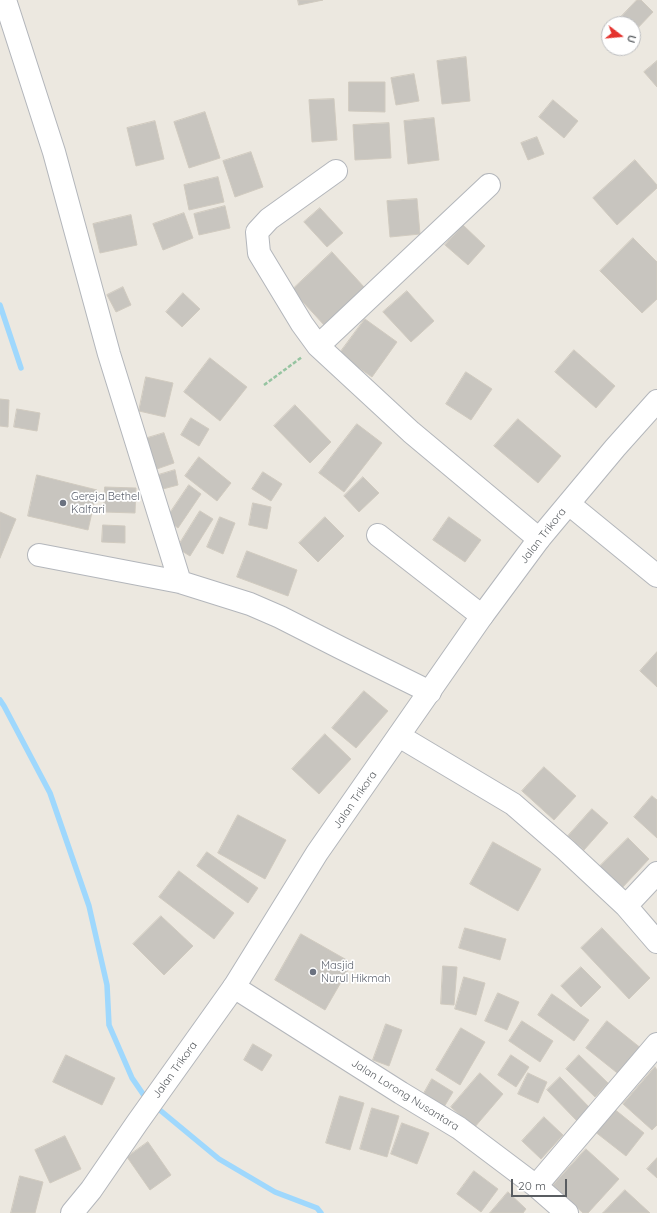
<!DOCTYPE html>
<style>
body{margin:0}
#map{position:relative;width:657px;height:1213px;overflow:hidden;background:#ece8e0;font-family:Quicksand,sans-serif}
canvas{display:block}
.north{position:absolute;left:601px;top:16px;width:40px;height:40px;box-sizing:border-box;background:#fff;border:1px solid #bdbec0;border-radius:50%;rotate:106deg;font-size:11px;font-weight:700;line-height:16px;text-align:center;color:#595d61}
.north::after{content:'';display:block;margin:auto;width:14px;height:18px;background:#e4322d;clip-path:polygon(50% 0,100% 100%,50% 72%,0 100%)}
.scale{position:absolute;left:511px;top:1179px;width:56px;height:18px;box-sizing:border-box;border:2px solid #595d61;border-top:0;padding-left:5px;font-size:12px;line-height:14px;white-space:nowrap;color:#595d61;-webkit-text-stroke:3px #fff;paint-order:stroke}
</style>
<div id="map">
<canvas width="657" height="1213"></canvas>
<div class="north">U</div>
<div class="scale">20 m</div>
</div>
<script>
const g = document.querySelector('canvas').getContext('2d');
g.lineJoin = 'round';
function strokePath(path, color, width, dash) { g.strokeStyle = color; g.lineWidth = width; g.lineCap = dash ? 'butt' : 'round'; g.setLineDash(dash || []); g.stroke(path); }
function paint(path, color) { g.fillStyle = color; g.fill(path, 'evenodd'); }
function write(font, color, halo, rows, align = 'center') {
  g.font = font + ' Quicksand,sans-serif'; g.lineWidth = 3.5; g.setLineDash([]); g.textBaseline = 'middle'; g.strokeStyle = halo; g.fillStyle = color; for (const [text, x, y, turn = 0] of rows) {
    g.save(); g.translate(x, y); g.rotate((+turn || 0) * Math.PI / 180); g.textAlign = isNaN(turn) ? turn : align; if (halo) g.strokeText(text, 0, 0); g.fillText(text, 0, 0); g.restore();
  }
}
strokePath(new Path2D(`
 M0 305 21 368
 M0 700 4 706 50 793 89 906 107 985 109 1025 132 1078 143 1094 149 1100
 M155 1106 219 1159 275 1192 317 1208 321 1213`), '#9fd8fd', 5.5);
const building = new Path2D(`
 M298 0H323L299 5Z
 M637 0H641L653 12 634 32 633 31V24H625L620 18Z
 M466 57 470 101 442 104 437 61Z
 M657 61V87L644 72Z
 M414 74 419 101 396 105 391 78Z
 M349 82H385V112L349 111Z
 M334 99 337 140 312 142 309 100Z
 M553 100 578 121 564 138 539 117Z
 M205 112 220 158 189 168 174 122Z
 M434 118 439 160 408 164 404 121Z
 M155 121 164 159 136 166 127 128Z
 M389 123 391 158 355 160 353 125Z
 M537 137 544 154 528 160 521 143Z
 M251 152 263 187 235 197 223 161Z
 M635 160 657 185V188L617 225 593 198Z
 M218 177 224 202 189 210 184 185Z
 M417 199 420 234 390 237 387 201Z
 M225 206 230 228 199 235 194 214Z
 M320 208 343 233 327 247 304 222Z
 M184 213 193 238 163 250 153 224Z
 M131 215 137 245 100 253 93 224Z
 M463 225 485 246 468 265 445 245Z
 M633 238 657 262V299L642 313 600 271Z
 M332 252 364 287 324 325 292 290Z
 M123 287 131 305 116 312 107 295Z
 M407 291 434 321 411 342 383 312Z
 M183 293 200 309 182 327 166 312Z
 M365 319 397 342 372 377 339 354Z
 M574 350 615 386 596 408 555 372Z
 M210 358 247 387 220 421 184 392Z
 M466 372 492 389 471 420 446 404Z
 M146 377 173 383 165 417 139 411Z
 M0 399 9 400 8 427 0 426Z
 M295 405 331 442 310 463 274 426Z
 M17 409 40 413 37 431 14 427Z
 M191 418 209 429 199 446 181 435Z
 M518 419 561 456 538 483 494 446Z
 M357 424 382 443 344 492 319 473Z
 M164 433 174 463 154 470 144 439Z
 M199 457 231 483 217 501 185 476Z
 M175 470 178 485 159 490 155 476Z
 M263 472 282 484 271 501 252 489Z
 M37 475 97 490 88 530 28 516Z
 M363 477 379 493 359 512 344 496Z
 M189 485 201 494 178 528 166 519Z
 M105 487 136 488 135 513 104 512Z
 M253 503 271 507 267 529 249 525Z
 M200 511 213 519 190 556 177 548Z
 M0 512 16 519 0 558Z
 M220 517 235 523 223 554 207 547Z
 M325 517 344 536 318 562 299 543Z
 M449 517 481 540 465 562 433 540Z
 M103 525 125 526V543L102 542Z
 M247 551 297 570 288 596 237 577Z
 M657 652V687L640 671Z
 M364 691 388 711 356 748 332 728Z
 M325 734 351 759 319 794 292 769Z
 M544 767 576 796 554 820 522 791Z
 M652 796 657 800V838L634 817Z
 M592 809 608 823 584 850 568 836Z
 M238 815 286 840 265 879 218 853Z
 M628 838 649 859 622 888 600 866Z
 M493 842 541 869 518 911 470 884Z
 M207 852 258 888 248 903 197 866Z
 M179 871 234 913 214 939 159 897Z
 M161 916 193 946 164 975 133 944Z
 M465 928 506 939 500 960 459 948Z
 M602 928 650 978 629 999 581 948Z
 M301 934 352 963 325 1010 275 980Z
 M443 966 457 967 454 1005 441 1004Z
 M581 967 601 987 581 1007 561 986Z
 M464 977 485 983 476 1015 455 1009Z
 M498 993 519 1002 507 1030 485 1021Z
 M552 994 589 1020 574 1041 538 1015Z
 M522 1021 553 1041 540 1062 509 1041Z
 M607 1021 642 1049 621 1076 586 1048Z
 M386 1024 402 1030 389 1066 373 1060Z
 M461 1028 485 1042 460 1085 436 1070Z
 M253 1044 272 1055 262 1071 244 1060Z
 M66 1055 115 1078 102 1105 53 1082Z
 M511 1055 529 1067 516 1087 498 1075Z
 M579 1055 608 1083 595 1097 566 1069Z
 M655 1067 657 1070V1125L652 1130 623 1104Z
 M480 1073 503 1094 474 1128 451 1107Z
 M528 1073 547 1082 538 1103 518 1094Z
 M560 1077 590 1108 577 1121 547 1090Z
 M432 1079 453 1092 444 1107 423 1095Z
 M340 1096 364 1103 350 1150 326 1143Z
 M372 1108 399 1116 387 1157 360 1149Z
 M613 1108 644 1133 626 1156 594 1131Z
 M544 1117 563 1135 541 1159 522 1141Z
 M402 1123 429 1133 417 1164 391 1154Z
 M65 1136 81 1169 50 1183 35 1150Z
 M148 1142 171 1175 150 1190 127 1157Z
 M586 1149 619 1179 588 1213H583L553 1185Z
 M657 1158V1178L647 1169Z
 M474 1171 498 1189 481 1212 457 1194Z
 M20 1176 43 1182 35 1213H11Z
 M625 1190 650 1213H603Z
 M508 1192 526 1209 523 1213H490Z`);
paint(building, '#c8c5bf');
strokePath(building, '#d0cabf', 1);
const minor = new Path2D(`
 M5 0 54 152 109 354 180 582
 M336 171 269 219 257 232 259 253 302 324 318 346 411 432 539 539
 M318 346 489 185
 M569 504 657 576
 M378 535 482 616
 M39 555 180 582 250 604 280 617 341 648 430 692
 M399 736 513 804 566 850 626 906 657 942
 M626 906 657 873
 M234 987 401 1093 459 1128 536 1186 567 1213
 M536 1186 657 1044`);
const tertiary = new Path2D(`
 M72 1213 91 1190 137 1123 234 987 317 853 482 616 539 539 615 448 657 401`);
strokePath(minor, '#b3b6bb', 24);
strokePath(tertiary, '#b3b6bb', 24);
strokePath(new Path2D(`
 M264 385 302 357`), '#96c4a1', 2.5, [4, 2]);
strokePath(minor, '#fff', 22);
strokePath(tertiary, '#fff', 22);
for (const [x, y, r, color] of [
 [63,503,4,"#6b7280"],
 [313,972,4,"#6b7280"]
]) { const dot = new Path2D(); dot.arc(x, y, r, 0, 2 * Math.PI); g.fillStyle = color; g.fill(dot); strokePath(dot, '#fff', 1.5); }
write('11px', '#5b616d', '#fff', [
 ["Gereja Bethel",71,497],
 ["Kalfari",71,510],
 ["Masjid",321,966],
 ["Nurul Hikmah",321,979]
], 'left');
write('11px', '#595d61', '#fff', [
 ["Jalan Trikora",543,536,-52],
 ["Jalan Trikora",355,800,-55],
 ["Jalan Trikora",175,1070,-54],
 ["Jalan Lorong Nusantara",405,1095,32]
]);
</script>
